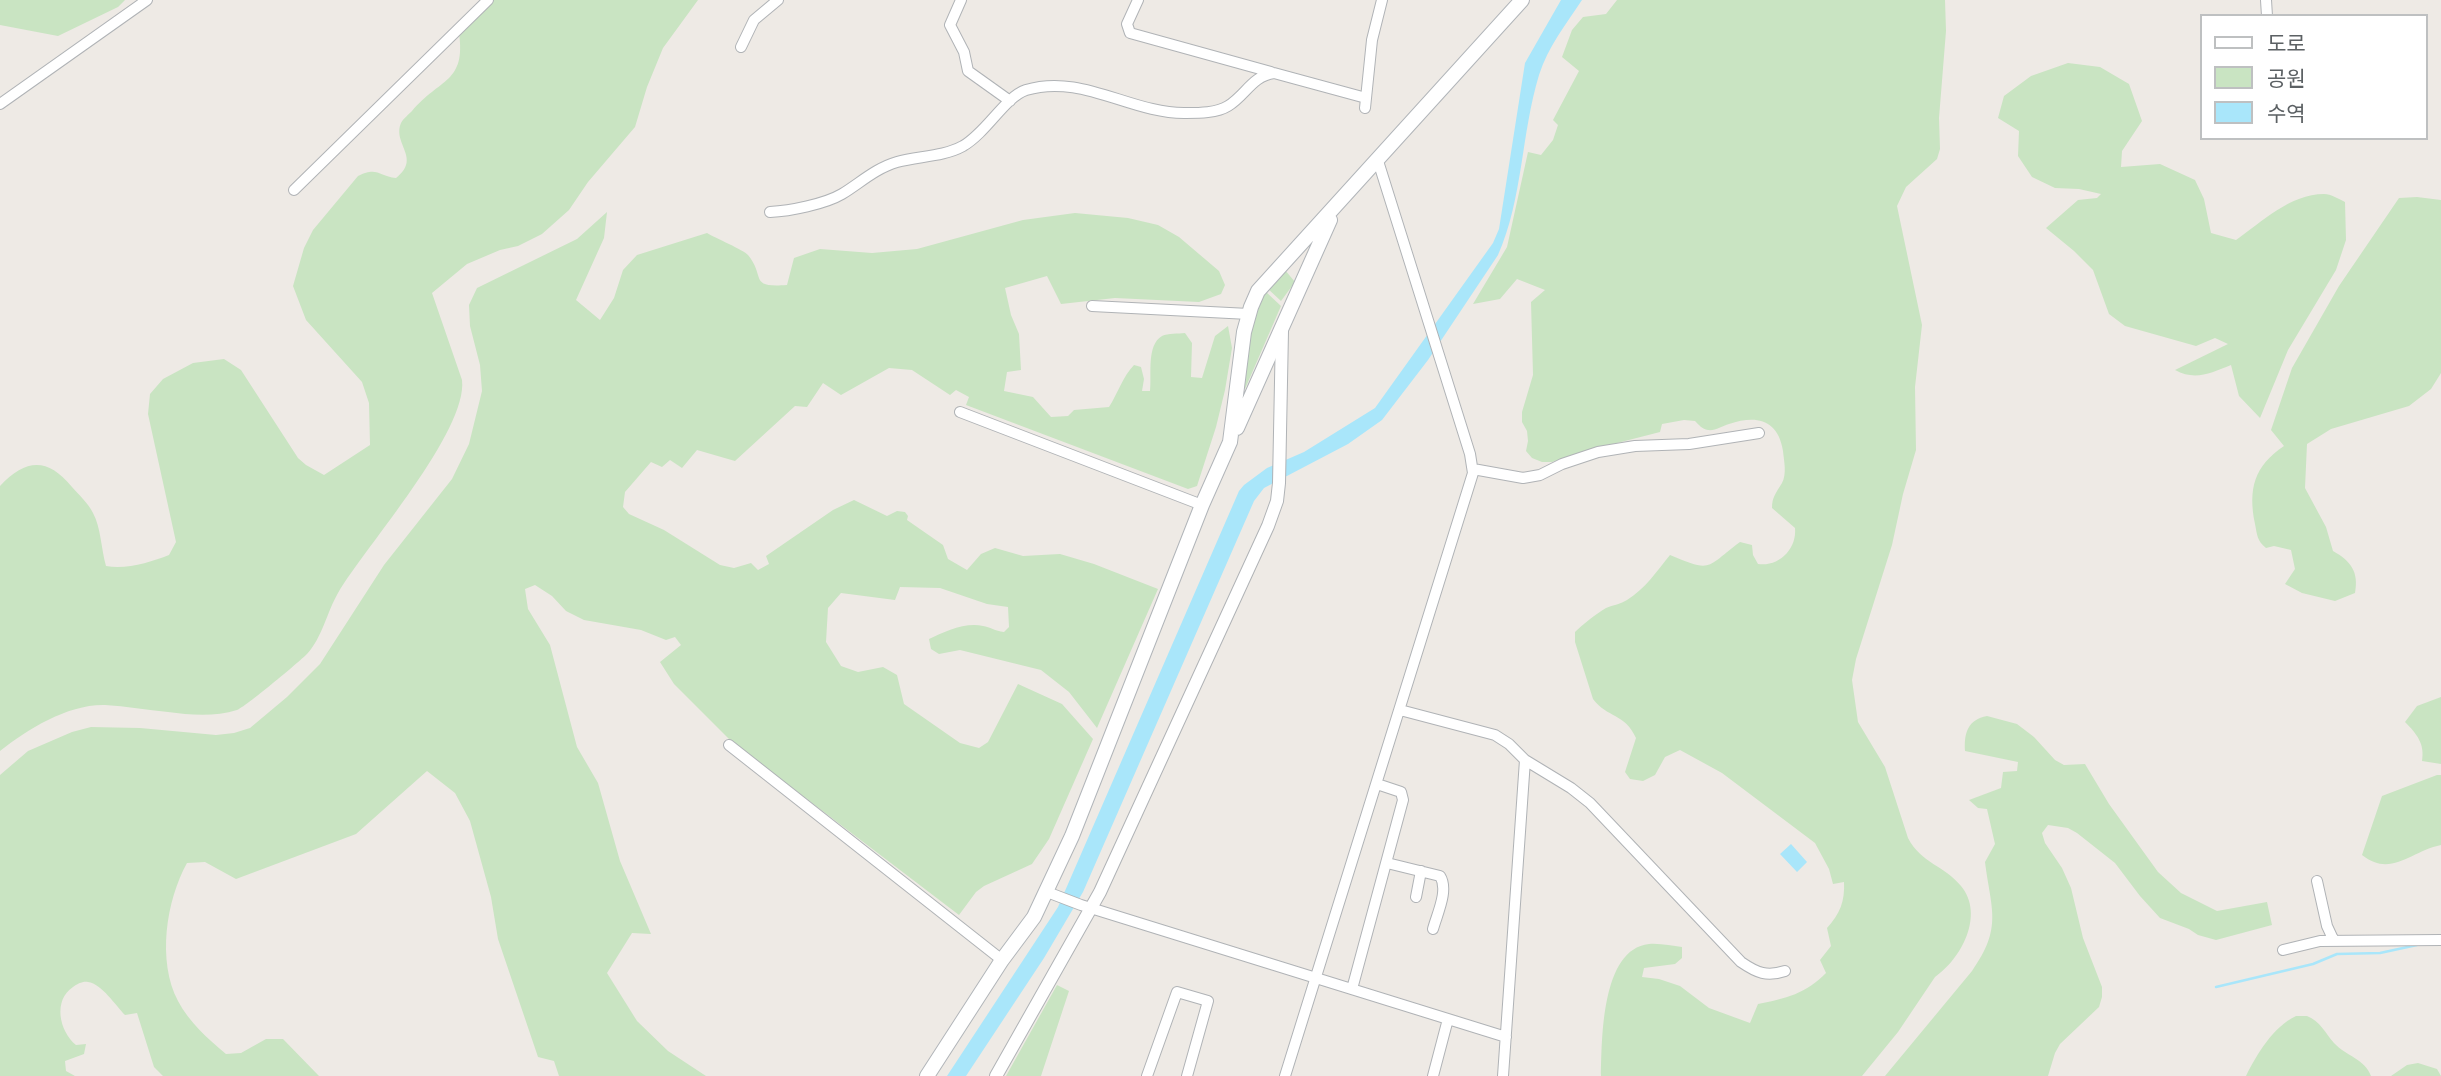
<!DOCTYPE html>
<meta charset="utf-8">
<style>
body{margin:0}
#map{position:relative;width:2441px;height:1076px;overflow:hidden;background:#eeeae5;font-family:"Source Sans 3","Noto Sans KR",sans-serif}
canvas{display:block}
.legend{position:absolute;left:2200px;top:14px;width:228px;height:126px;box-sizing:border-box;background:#fff;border:2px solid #bec0c1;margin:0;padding:9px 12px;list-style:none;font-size:21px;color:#5c6164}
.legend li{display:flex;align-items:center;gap:14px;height:35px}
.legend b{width:35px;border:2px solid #bec0c1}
</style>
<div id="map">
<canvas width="2441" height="1076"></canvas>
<ul class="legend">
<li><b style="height:9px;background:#fff"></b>도로</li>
<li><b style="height:19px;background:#c9e4c2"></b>공원</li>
<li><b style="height:19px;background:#a9e6fa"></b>수역</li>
</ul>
</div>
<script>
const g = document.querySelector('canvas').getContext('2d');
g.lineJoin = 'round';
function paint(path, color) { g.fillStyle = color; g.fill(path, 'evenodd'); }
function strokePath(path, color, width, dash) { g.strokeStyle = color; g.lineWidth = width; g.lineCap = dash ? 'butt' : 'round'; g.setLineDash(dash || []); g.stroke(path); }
paint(new Path2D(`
 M0 0H125L118 7 58 36 0 25Z
 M493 0H698L663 48 647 87 635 127 588 182 569 210 542 234 518 246 500 250 467 264 432 293 462 380C468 431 366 546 338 593 327 612 322 638 307 654 299 662 244 708 237 710 215 717 190 715 168 712 147 710 126 706 105 705 68 704 28 729 0 751V486C26 459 47 457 72 487 79 495 88 503 93 513 101 528 101 548 106 566 126 570 151 562 169 555L176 542 148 414 150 394 163 379 193 363 224 359 241 370 298 458 306 465 324 475 370 445 369 403 362 382 306 320 293 286 304 248 313 230 358 176C377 166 379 176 396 178 422 158 392 144 401 123 403 119 409 114 412 111 440 78 466 83 459 33Z
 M1617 0H1945L1946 31 1939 118 1940 149 1937 159 1906 187 1897 206 1922 325 1915 387 1916 450 1903 494 1892 545 1856 659 1852 680 1858 722 1885 767 1908 838C1921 863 1945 866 1961 886 1985 915 1961 959 1935 977L1898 1032 1862 1076H1601C1602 1040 1601 949 1649 944 1660 943 1672 946 1682 947V958L1675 964 1644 968 1642 977 1659 979 1680 986 1709 1008 1750 1023 1758 1004C1785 999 1807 993 1826 973L1820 960 1831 946 1827 928C1840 914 1845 901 1844 882L1833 884 1829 869 1815 843 1722 773 1680 750 1665 757 1655 775 1643 781 1630 779 1625 772 1636 738C1625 713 1607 718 1593 699L1575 642V632C1582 625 1597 613 1606 608 1613 605 1621 604 1627 600 1645 589 1657 571 1670 555 1713 573 1705 568 1740 542L1752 545 1753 555 1758 564C1779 567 1797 549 1795 528L1772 508C1772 497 1776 493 1782 483 1787 474 1784 461 1783 451 1778 419 1756 415 1729 424 1722 426 1715 431 1708 430 1702 429 1699 425 1695 421L1684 420 1662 424 1660 432 1582 452 1552 462H1542L1532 458 1526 451 1528 441 1527 431 1522 422V412L1533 375 1531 302 1545 290 1517 279 1500 299 1473 304 1507 247 1528 152 1541 155 1553 140 1558 125 1553 120 1579 71 1562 57 1572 30 1583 17 1606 14Z
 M2068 63 2100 67 2129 84 2142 121 2122 151 2121 167 2160 164 2195 180 2204 199 2211 233 2236 240C2262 222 2290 194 2324 194 2331 194 2339 199 2345 202L2346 240 2336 270 2288 350 2260 418 2239 396 2231 365C2211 373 2195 381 2175 370L2228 344 2215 338 2196 346 2125 326 2109 314 2093 270 2074 251 2046 228 2078 200 2097 198 2101 194 2079 189 2055 188 2032 177 2018 156 2019 131 1998 118 2004 96 2031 76Z
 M2417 197 2441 200V373L2431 389 2409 406 2331 429 2307 444 2305 488 2326 527 2333 551C2351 561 2359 572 2355 593L2335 601 2302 593 2285 584 2295 569 2291 550 2274 546 2266 548C2257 541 2257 534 2255 524 2248 489 2254 466 2284 446L2271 430 2292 368 2339 286 2399 198Z
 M607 212 604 238 576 300 600 320 614 298 623 270 637 255 707 233C715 238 744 250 748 255 766 277 748 288 787 285L794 258 820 249 872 253 917 249 1023 220 1075 213 1128 218 1158 225 1179 237 1219 271 1225 285 1221 294 1199 302 1115 298 1061 304 1047 276 1005 288 1011 315 1019 334 1021 370 1007 372 1004 391 1033 397 1051 417 1068 416 1074 410 1109 407C1118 393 1123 376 1134 365L1141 367 1144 379 1142 391H1150C1152 376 1146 345 1162 336 1168 333 1178 334 1185 333L1192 343 1191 377 1202 378 1215 336 1228 326 1232 348 1225 390 1216 427 1197 486 1188 489 966 405 969 397 956 390 950 395 912 370 889 368 841 395 823 383 807 407 795 406 735 461 697 450 682 468 670 460 662 467 651 462 625 492 623 507 629 514 664 530 720 565 734 568 751 563 758 570 769 564 766 556 833 510 854 500 887 516 897 511 905 512 908 516 907 520 943 545 948 559 967 570 981 554 995 548 1023 556 1060 554 1094 564 1158 589 1097 728 1069 692 1041 670 960 650 939 654 931 649 929 639C944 632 965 622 983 626 990 627 995 631 1004 632L1009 627 1008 607 987 604 940 588 900 587 895 600 841 593 828 608 826 642 841 666 858 672 883 667 897 675 904 704 960 743 979 748 988 742 1018 684 1062 704 1093 739 1049 839 1032 864 984 886 976 892 959 915 732 742 674 684 660 662 681 645 675 637 666 640 641 630 584 620 566 611 552 596 535 585 525 589 528 609 550 645 577 747 598 783 620 861 651 934 632 933 607 973 637 1021 668 1051 706 1076H559L554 1061 538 1057 498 939 491 897 470 821 455 793 427 771 356 834 236 879 205 862 187 863C166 901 157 961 178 1001 189 1022 208 1039 226 1054L241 1053 266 1039H283L319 1076H163L154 1067 137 1013 125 1015C116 1006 102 984 88 982 83 981 77 984 73 987 53 1000 59 1031 76 1045L86 1044 84 1054 65 1061 66 1071 75 1076H0V775L28 751 72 732 91 727 140 728 216 735 234 733 250 728 287 697 320 664 384 565 452 479 469 444 482 391 480 365 470 326 469 305 477 288 577 239Z
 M1285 270 1295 282 1281 301 1267 288Z
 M1265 291 1281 306 1245 389 1243 388C1247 353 1250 322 1265 291Z
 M2441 697V764L2422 761C2425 744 2417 734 2405 722L2417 706Z
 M1987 716 2017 724 2034 737 2055 760 2064 765 2085 764 2109 804 2158 872 2181 893 2217 911 2267 902 2272 925 2216 940 2198 935 2189 929 2160 918 2140 896 2115 863 2077 833 2068 828 2048 825 2042 833 2045 843 2062 868 2071 888 2083 938 2102 987V997L2099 1007 2060 1044 2055 1053 2048 1076H1885L1972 971C2003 927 1991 910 1985 862L1995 844 1987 809 1978 808 1969 800 2001 788 2003 772 2017 771 2018 762 1965 751C1964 732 1968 720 1987 716Z
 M2437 775H2441V845C2411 851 2391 878 2362 855L2382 796Z
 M1057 985 1069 991 1041 1076H1006Z
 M2296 1016C2298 1016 2305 1016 2307 1016 2320 1021 2326 1034 2334 1043 2346 1056 2365 1059 2371 1076H2246C2257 1054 2273 1027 2296 1016Z
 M2418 1063 2437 1069 2441 1076H2391L2407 1065Z`), '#c9e4c2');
paint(new Path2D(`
 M1561 0H1582C1566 24 1548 47 1539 75 1521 134 1523 199 1498 255L1428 360 1382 420 1348 444 1264 488 1254 501 1083 892 1044 958 966 1076H947L1058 907 1239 491 1244 485 1267 468 1304 452 1375 408 1493 243 1499 229 1525 63Z
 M1791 844 1807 862 1797 872 1780 854Z`), '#a9e6fa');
strokePath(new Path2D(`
 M2216 987 2313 964 2337 954 2380 953 2417 945`), '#a9e6fa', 2.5);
const minor = new Path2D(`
 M961 0 950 25 964 52 968 71 1010 101
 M1138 0 1127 24 1130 33 1271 72
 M2266 0 2267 16
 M741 47 754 20 778 0
 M0 104 147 0
 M1365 108 1372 40 1382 0
 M294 190 488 0
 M770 212C790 211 825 204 842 194 860 183 876 168 897 162 918 156 943 157 963 146 987 132 1005 97 1026 90 1082 73 1131 114 1186 113 1199 113 1217 113 1228 106 1246 95 1252 76 1274 73L1366 98
 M1092 306 1249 314
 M960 412 1202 505
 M1473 469 1523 478 1540 475 1562 464 1598 452 1635 446 1689 444 1759 433
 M1400 710 1495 735 1509 744 1525 760 1571 788 1590 803 1741 962C1757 973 1767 977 1785 971
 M729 745 1002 960
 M1387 863 1440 876C1449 890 1437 914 1433 929
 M2317 881 2327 926 2334 941
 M1047 892 1081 905 1506 1037
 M1416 897 1421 871
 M2283 950 2320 941 2441 940
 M1352 989 1403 800 1401 792 1377 784
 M1147 1076 1177 992 1208 1001 1187 1076
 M1285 1076 1473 473 1470 454 1378 161
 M1433 1076 1448 1019
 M1503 1076 1525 760`);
const tertiary = new Path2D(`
 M996 1076 1100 892 1268 526 1277 501 1279 483 1282 331`);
const secondary = new Path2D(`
 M1237 428 1330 220
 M927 1076 1002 960 1034 917 1072 836 1202 505 1230 442 1244 332 1251 307 1258 291 1522 0`);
strokePath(minor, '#b0b3b6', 12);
strokePath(tertiary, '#b0b3b6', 14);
strokePath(secondary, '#b1b5b9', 16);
strokePath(minor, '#fff', 10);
strokePath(tertiary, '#fff', 12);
strokePath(secondary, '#fff', 14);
</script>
